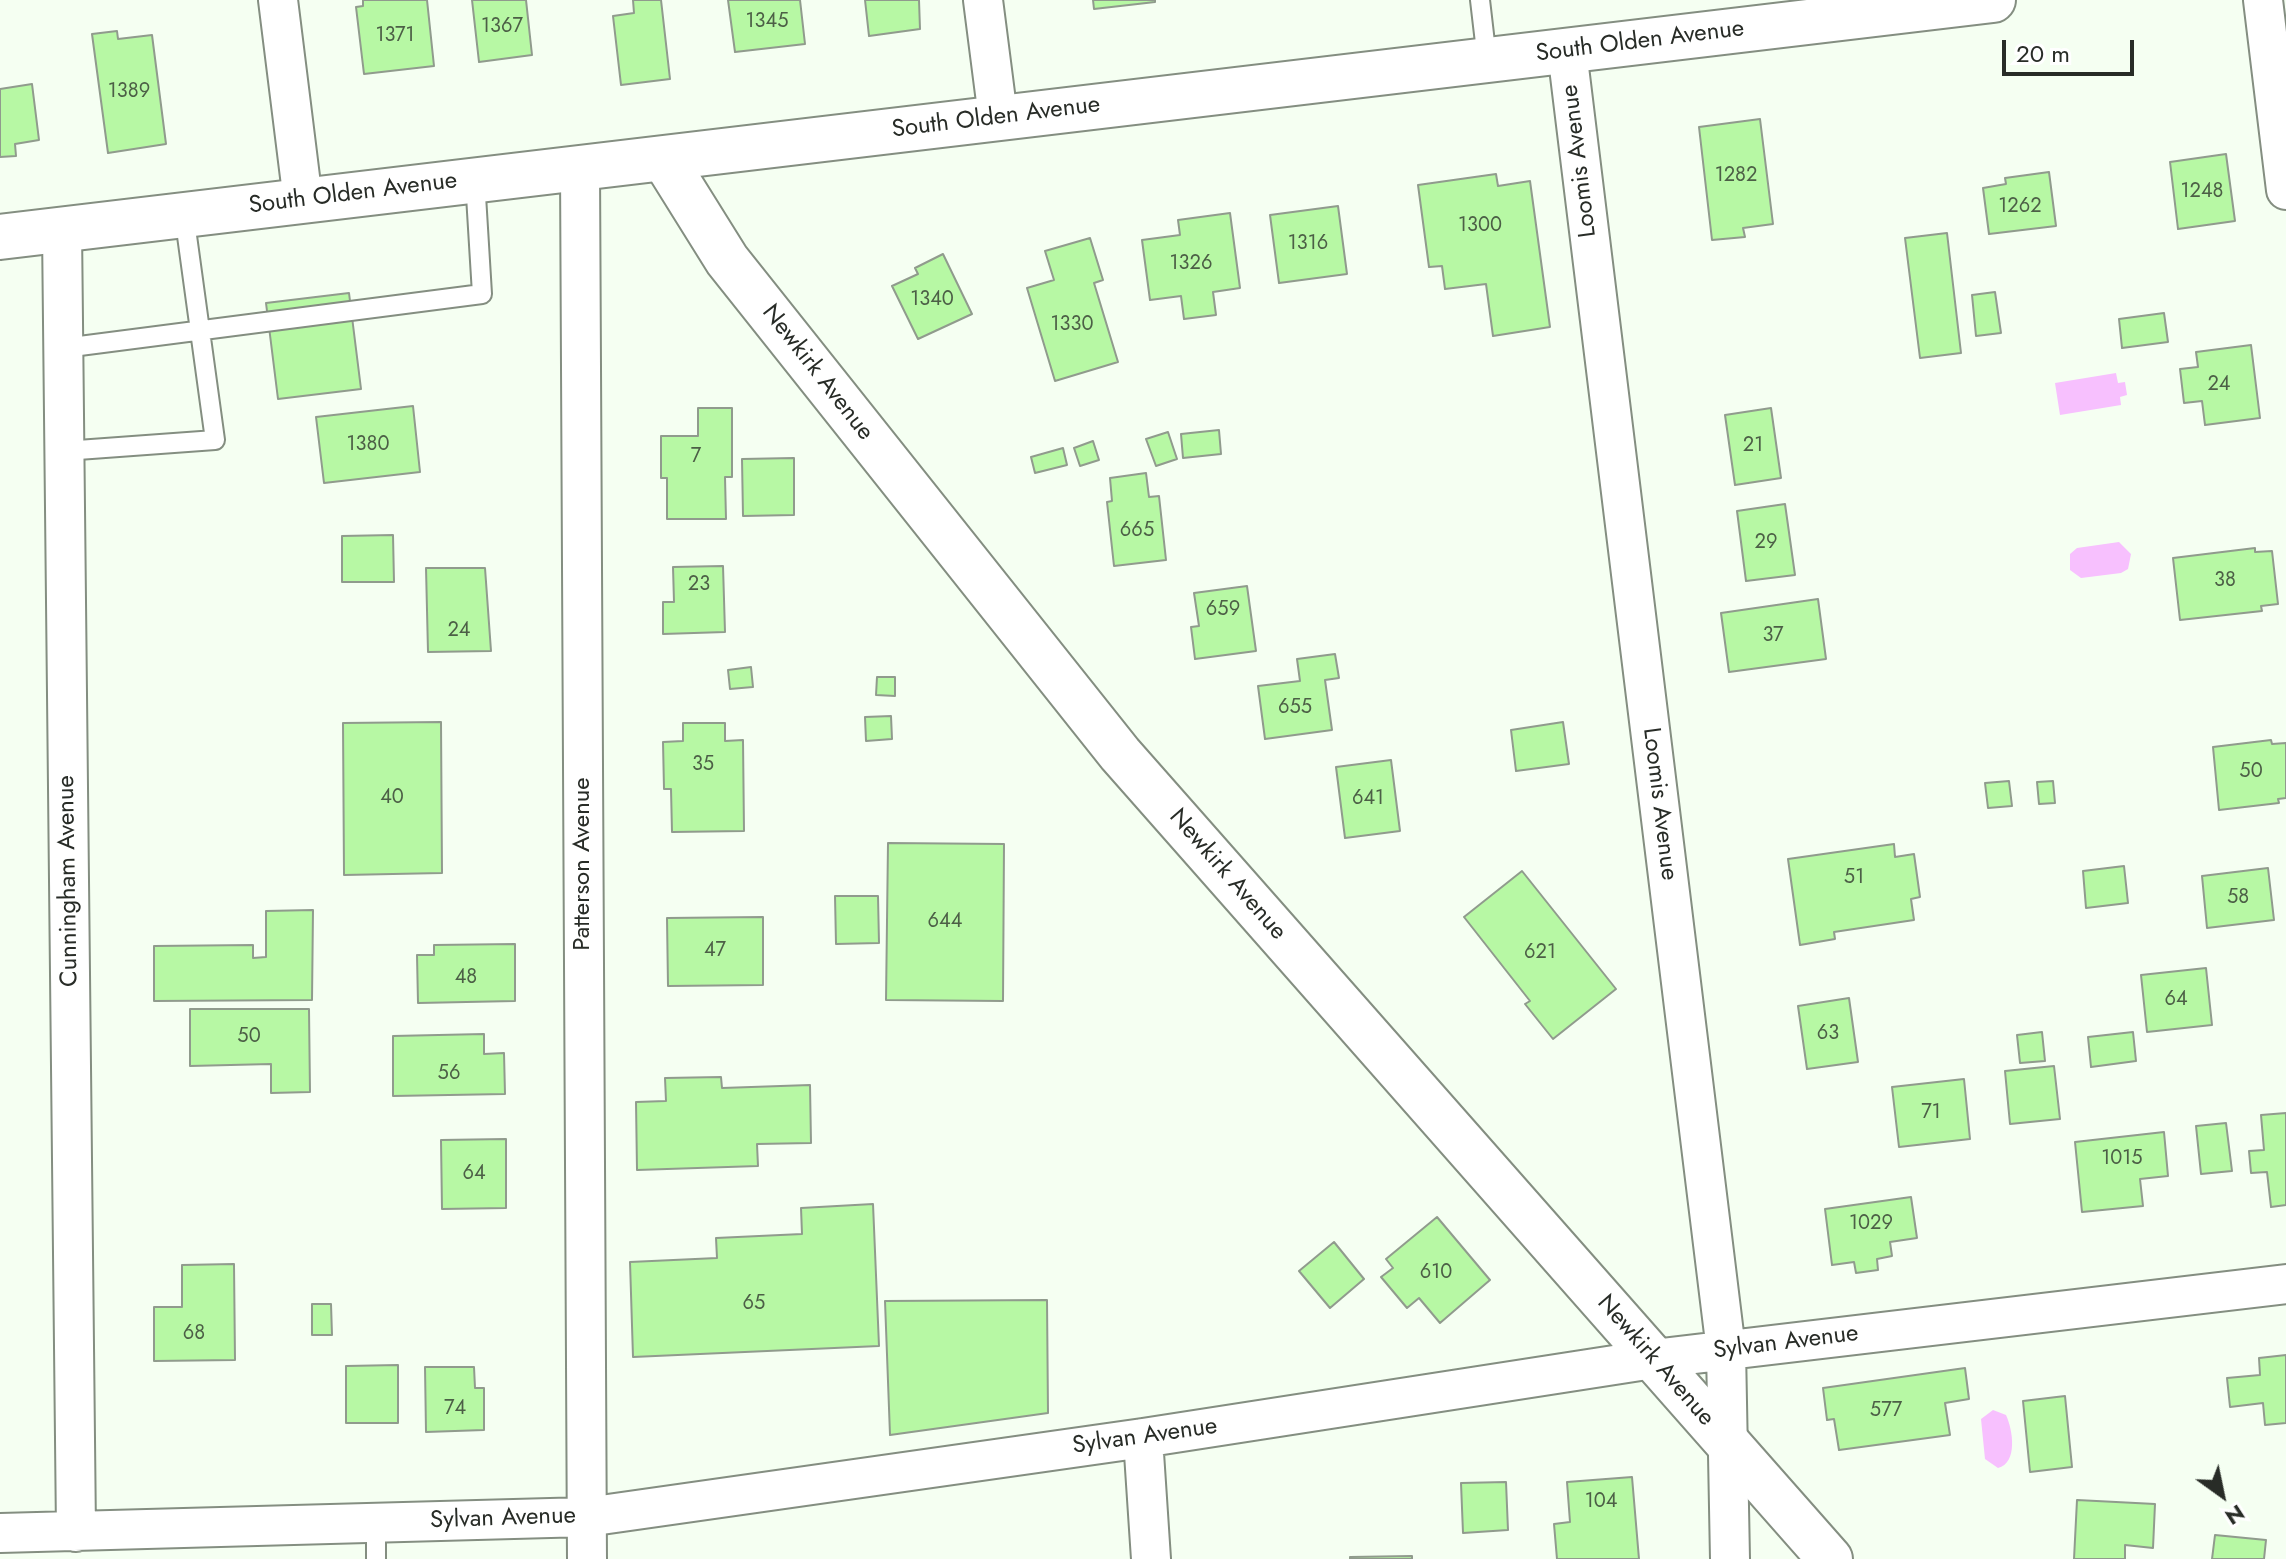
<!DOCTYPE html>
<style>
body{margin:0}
#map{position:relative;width:2286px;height:1559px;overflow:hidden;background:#f5fff2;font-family:Jost,sans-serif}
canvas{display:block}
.north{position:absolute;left:2182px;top:1455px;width:80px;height:80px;-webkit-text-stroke:6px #fff;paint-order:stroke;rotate:147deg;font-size:22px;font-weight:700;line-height:32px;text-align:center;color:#282c27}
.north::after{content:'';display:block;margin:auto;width:28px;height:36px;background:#282c27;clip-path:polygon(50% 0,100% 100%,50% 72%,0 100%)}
.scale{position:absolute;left:2002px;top:40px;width:132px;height:36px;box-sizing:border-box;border:4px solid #282c27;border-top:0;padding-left:10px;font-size:24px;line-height:28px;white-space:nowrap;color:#282c27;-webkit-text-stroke:6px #fff;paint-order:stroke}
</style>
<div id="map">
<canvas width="2286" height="1559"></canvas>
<div class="north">N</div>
<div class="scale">20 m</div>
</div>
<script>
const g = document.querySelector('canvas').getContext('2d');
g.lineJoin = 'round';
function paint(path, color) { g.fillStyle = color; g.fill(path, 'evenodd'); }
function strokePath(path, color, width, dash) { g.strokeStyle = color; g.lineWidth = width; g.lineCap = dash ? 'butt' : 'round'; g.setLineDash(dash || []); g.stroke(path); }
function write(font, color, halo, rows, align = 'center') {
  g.font = font + ' Jost,sans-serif'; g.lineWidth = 8; g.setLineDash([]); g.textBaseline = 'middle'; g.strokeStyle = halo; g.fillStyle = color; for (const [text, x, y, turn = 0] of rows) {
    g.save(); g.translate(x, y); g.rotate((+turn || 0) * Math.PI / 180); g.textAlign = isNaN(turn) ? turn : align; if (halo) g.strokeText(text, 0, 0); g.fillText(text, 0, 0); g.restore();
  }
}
paint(new Path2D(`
 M2116 373 2118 383 2125 382 2127 395 2120 397 2121 405 2060 415 2055 383Z
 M2119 542 2131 554 2128 569 2121 573 2081 578 2070 570V554L2077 548Z
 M1993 1410 2006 1415C2013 1430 2018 1463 1998 1468L1985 1459 1981 1419Z`), '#f7c0fe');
const building = new Path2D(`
 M363 0H427L434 66 364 74 356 7 363 6Z
 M472 0H526L532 55 479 62Z
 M633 0H661L670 79 621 85 613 16 634 13Z
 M728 0H800L805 44 735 52Z
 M865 0H919L920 29 869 36Z
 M1093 0H1155V2L1094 9Z
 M117 31 118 39 152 35 166 144 108 153 92 34Z
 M32 84 39 140 15 144 16 156 0 157V89Z
 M1760 119 1773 224 1743 228 1745 237 1712 240 1699 127Z
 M2226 154 2235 221 2178 229 2170 162Z
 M2049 172 2056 226 1989 234 1983 188 2006 184 2005 178Z
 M1496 174 1498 186 1530 181 1550 327 1493 336 1486 284 1445 289 1442 266 1429 267 1418 185Z
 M1338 206 1347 274 1279 283 1270 215Z
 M1230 213 1240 288 1213 292 1216 315 1184 319 1181 296 1150 300 1142 240 1180 235 1178 220Z
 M1947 233 1961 353 1920 358 1905 238Z
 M1090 238 1103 280 1094 283 1118 362 1055 381 1027 288 1054 280 1045 251Z
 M943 254 972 314 918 339 892 286 918 274 915 268Z
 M1995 292 2001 333 1976 336 1972 295Z
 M349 293 361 389 278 399 266 303Z
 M2164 313 2168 342 2122 348 2119 319Z
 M2251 345 2260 418 2205 425 2202 401 2184 403 2180 369 2198 367 2196 352Z
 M413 406 420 472 324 483 316 417Z
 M698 408H732V477H725L726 519H667V478H661V436H698Z
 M1771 408 1781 478 1735 485 1725 415Z
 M1219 430 1221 454 1183 458 1181 434Z
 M1168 432 1177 459 1156 466 1146 439Z
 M1093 441 1099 460 1080 466 1074 448Z
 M1063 448 1067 465 1035 473 1031 457Z
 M794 458V515L743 516 742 459Z
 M1146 473 1149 497 1159 496 1166 560 1114 566 1107 502 1112 501 1110 478Z
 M1785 504 1795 575 1746 581 1737 511Z
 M393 535 394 582H342V536Z
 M2255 548V552L2272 551 2278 604 2261 606 2262 611 2180 620 2173 558Z
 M723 566 725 632 663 634V602H674L673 567Z
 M426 568H485L491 651 428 652Z
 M1247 586 1256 651 1195 659 1191 627 1199 626 1194 593Z
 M1818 599 1826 659 1729 672 1721 613Z
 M1335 654 1339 678 1325 680 1332 730 1265 739 1258 686 1300 681 1297 659Z
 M751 667 753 687 730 689 728 670Z
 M877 677H895V696L876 695Z
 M891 716 892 739 866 741 865 717Z
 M441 722 442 873 344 875 343 723Z
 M1563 722 1569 764 1516 771 1511 730Z
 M683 723H725V741L743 740 744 831 672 832 671 789H664L663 742 683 741Z
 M2271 740 2272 744 2286 743V798L2278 799 2279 803 2219 810 2213 747Z
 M1391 760 1400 831 1345 838 1336 767Z
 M2009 781 2012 806 1988 808 1985 783Z
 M2053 781 2055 803 2039 804 2037 782Z
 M888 843 1004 844 1003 1001 886 1000Z
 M1894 844 1895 857 1914 854 1920 897 1911 899 1914 920 1834 932 1835 939 1800 945 1788 859Z
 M2124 866 2128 903 2086 908 2083 871Z
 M2268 868 2274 920 2207 928 2202 876Z
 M1522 871 1616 989 1553 1039 1525 1004 1530 1001 1464 917Z
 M835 896H878L879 943 836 944Z
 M313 910 312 1000 154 1001V946L253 945V958L266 957V911Z
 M763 917V985L668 986 667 918Z
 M515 944V1001L418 1003 417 955H434V945Z
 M2206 968 2212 1025 2147 1032 2141 975Z
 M1849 998 1858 1062 1807 1069 1798 1006Z
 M190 1009H309L310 1092 271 1093V1064L190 1066Z
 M2042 1032 2045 1061 2020 1063 2017 1035Z
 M2133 1032 2136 1061 2091 1067 2088 1037Z
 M484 1034V1054L504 1053 505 1094 393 1096V1036Z
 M2054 1066 2060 1119 2010 1124 2005 1071Z
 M721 1077 722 1088 810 1085 811 1143 757 1144 758 1166 637 1170 636 1102 666 1101 665 1078Z
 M1964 1079 1970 1139 1899 1147 1892 1087Z
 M2286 1113V1205L2271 1207 2267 1172 2251 1173 2249 1151 2264 1150 2261 1115Z
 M2226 1123 2232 1171 2201 1174 2196 1126Z
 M2164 1132 2168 1176 2140 1179 2143 1206 2082 1212 2075 1142Z
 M506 1139V1208L442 1209 441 1140Z
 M1911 1197 1917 1238 1890 1242 1892 1256 1877 1259 1878 1270 1856 1273 1854 1262 1832 1265 1825 1209Z
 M873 1204 879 1346 633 1357 630 1262 717 1258 716 1238 802 1234 801 1208Z
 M1437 1217 1490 1280 1440 1323 1419 1298 1407 1308 1381 1277 1393 1268 1386 1259Z
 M1334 1242 1364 1279 1330 1308 1299 1271Z
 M234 1264 235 1360 154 1361V1307H182V1265Z
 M1047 1300 1048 1413 890 1435 885 1301Z
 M312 1304H331L332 1335H312Z
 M2286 1355V1423L2265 1425 2263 1403 2230 1407 2227 1378 2260 1375 2259 1358Z
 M398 1365V1423H346V1366Z
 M425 1367H474L475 1388H484V1430L426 1432Z
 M1965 1368 1969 1399 1945 1403 1950 1435 1839 1450 1834 1419 1827 1420 1823 1388Z
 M2065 1396 2072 1467 2030 1472 2023 1401Z
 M1632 1477 1639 1559H1557L1554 1524 1570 1522 1567 1482Z
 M1506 1482 1508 1530 1463 1533 1461 1483Z
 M2077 1500 2155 1504 2153 1548 2125 1545V1559H2074Z
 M2215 1535 2266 1540 2264 1559H2212Z
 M1412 1556V1559H1350V1557Z`);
paint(building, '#b7f8a4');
strokePath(building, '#909b8d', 2);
const service = new Path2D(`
 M1480 0 1487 60
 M64 348 482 294 475 179
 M64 451 215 440 184 214
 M376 1523V1559`);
const minor = new Path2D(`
 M278 0 303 201
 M983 0 998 117
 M2263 0 2286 190
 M1567 51 1726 1350 1730 1559
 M580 168 587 1559
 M62 229 76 1532
 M1143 1438 1151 1559
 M0 1533 587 1517 1143 1438 1653 1359 2286 1284`);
const tertiary = new Path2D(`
 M664 159 727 260 1120 754 1830 1559`);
const secondary = new Path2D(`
 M0 237 1993 0`);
strokePath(service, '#848e81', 22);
strokePath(minor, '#848e81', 42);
strokePath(tertiary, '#848e81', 48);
strokePath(secondary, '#848e81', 48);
strokePath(service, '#fff', 18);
strokePath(minor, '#fff', 38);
strokePath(tertiary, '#fff', 44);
strokePath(secondary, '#fff', 44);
write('20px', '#4c5f46', null, [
 ["1345",767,22],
 ["1367",502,27],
 ["1371",395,36],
 ["1389",129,92],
 ["1282",1736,176],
 ["1248",2202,192],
 ["1262",2020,207],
 ["1300",1480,226],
 ["1316",1308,244],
 ["1326",1191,264],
 ["1340",932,300],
 ["1330",1072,325],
 ["24",2219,385],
 ["1380",368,445],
 ["21",1753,446],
 ["7",696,457],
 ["665",1137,531],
 ["29",1766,543],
 ["38",2225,581],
 ["23",699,585],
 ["659",1223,610],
 ["24",459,631],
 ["37",1773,636],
 ["655",1295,708],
 ["35",703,765],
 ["50",2251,772],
 ["40",392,798],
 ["641",1368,799],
 ["51",1854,878],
 ["58",2238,898],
 ["644",945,922],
 ["47",715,951],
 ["621",1540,953],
 ["48",466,978],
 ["64",2176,1000],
 ["63",1828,1034],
 ["50",249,1037],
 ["56",449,1074],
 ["71",1931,1113],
 ["1015",2122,1159],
 ["64",474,1174],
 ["1029",1871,1224],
 ["610",1436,1273],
 ["65",754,1304],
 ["68",194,1334],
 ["74",455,1409],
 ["577",1886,1411],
 ["104",1601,1502]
]);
write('24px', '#282c27', '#fff', [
 ["South Olden Avenue",1640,42,-7],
 ["South Olden Avenue",996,118,-7],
 ["Loomis Avenue",1580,161,-97],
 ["South Olden Avenue",353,194,-7],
 ["Newkirk Avenue",817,373,52],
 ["Loomis Avenue",1659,804,83],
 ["Patterson Avenue",583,864,-90],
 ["Newkirk Avenue",1227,875,49],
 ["Cunningham Avenue",69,881,-91],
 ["Sylvan Avenue",1786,1343,-7],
 ["Newkirk Avenue",1655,1361,49],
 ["Sylvan Avenue",1145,1437,-8],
 ["Sylvan Avenue",503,1519,-2]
]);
</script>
